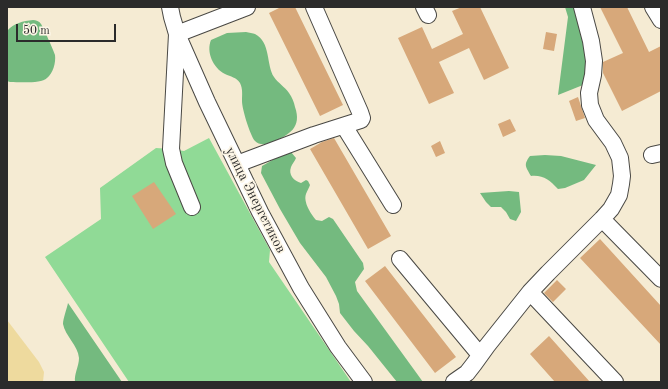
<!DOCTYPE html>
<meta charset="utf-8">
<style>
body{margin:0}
#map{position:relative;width:668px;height:389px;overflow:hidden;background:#f5ebd3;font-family:"Old Standard TT",serif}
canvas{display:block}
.frame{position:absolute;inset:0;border:8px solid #2b2b2b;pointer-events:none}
.scale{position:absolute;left:16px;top:24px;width:100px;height:18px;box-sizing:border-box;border:2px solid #2b2b2b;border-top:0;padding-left:5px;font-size:12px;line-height:14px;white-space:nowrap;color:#2b2b2b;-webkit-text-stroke:3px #fcf5e5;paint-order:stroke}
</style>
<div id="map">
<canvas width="668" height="389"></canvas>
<div class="frame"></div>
<div class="scale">50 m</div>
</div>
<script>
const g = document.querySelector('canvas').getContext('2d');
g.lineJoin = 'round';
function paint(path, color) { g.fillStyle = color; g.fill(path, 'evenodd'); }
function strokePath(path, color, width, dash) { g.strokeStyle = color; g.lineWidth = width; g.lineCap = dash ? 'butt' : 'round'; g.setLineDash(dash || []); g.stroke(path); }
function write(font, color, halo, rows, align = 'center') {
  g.font = font + ' "Old Standard TT",serif'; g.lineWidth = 3.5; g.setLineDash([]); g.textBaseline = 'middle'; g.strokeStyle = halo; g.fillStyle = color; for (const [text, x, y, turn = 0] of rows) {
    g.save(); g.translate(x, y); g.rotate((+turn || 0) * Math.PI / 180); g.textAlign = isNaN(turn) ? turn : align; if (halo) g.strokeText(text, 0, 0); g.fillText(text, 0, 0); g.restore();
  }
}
paint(new Path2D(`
 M209 138 270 250 269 262 351 382H129L45 257 101 219 100 188 156 148 171 149 184 151Z`), '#90da96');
paint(new Path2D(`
 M565 7H576L588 70 583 85 558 95 568 17Z
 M33 20C36 20 39 21 41 24 43 27 54 51 55 55 56 63 53 73 47 78 41 84 19 82 10 82L7 81V31C14 23 23 21 33 20Z
 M246 32C249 33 253 33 255 34 271 42 266 65 274 77 278 83 285 87 289 93 292 97 294 102 295 107 302 127 290 135 272 142 267 144 260 146 255 141 250 135 242 109 242 101 242 95 243 89 240 83 236 77 231 77 225 74 213 68 206 52 211 40L227 33Z
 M291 152 296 158C295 161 292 164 291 167 288 175 294 181 301 183L306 180 308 181 310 185C309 188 307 191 306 194 303 202 311 214 316 220L322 221 329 217 333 219 363 263 364 269 355 282 357 291 423 382H397L368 346 354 331 340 313 339 304 336 296 326 277 300 243 280 209 261 173 262 166 285 153Z
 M545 155 561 156 596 165 584 180 565 188 558 189C549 180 544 175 531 176 526 167 523 165 530 156Z
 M509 191 519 192 521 212 516 221 510 219 506 212 501 207H491L486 202 480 193Z
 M68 303 122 382H75C74 374 79 366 79 358 78 345 65 336 63 324 63 319 67 308 68 303Z`), '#74ba7f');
paint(new Path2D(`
 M7 320 39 362 44 372 43 382H7Z`), '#eeda9e');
paint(new Path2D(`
 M281 7H295L343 105 320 116 269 13Z
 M462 7H480L509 68 484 80 469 48 439 62 454 93 429 104 398 38 422 27 432 49 463 34 452 11Z
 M600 7H627L649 52 661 46V91L622 111 603 73V62L623 53Z
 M546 32 557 34 554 51 543 49Z
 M578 97 585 118 576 121 569 101Z
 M510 119 516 131 503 137 498 124Z
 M334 138 391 236 368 249 310 149 322 142Z
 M440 141 445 153 436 157 431 146Z
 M154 182 176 214 153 229 132 196Z
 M600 239 661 306V345L580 258Z
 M385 266 456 357 435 373 365 281Z
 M557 280 566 289 553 302 544 293Z
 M549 336 590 382H555L530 354Z`), '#d7a87a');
const minor = new Path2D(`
 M170 7 172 17 177 34 207 102 260 212 301 288 338 347 364 382
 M424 7 428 15
 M653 7 661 20
 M344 126 393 205
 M652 155 661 153
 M237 164 314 135 361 120 362 118 360 112 314 7
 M192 207 174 163 171 149 177 34 247 7
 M602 219 661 279
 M400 259 480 355
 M530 292 615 382
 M454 382 467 373 474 364 487 346 530 292 548 273 602 219 611 209 619 195 621 184 622 176 620 158 613 143 596 120 590 105 589 93 593 75 594 61 591 41 582 7`);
strokePath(minor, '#494844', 18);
strokePath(minor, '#fff', 16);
write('14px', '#2b2b2b', '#fcf5e5', [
 ["улица Энергетиков",255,200,63]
]);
</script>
